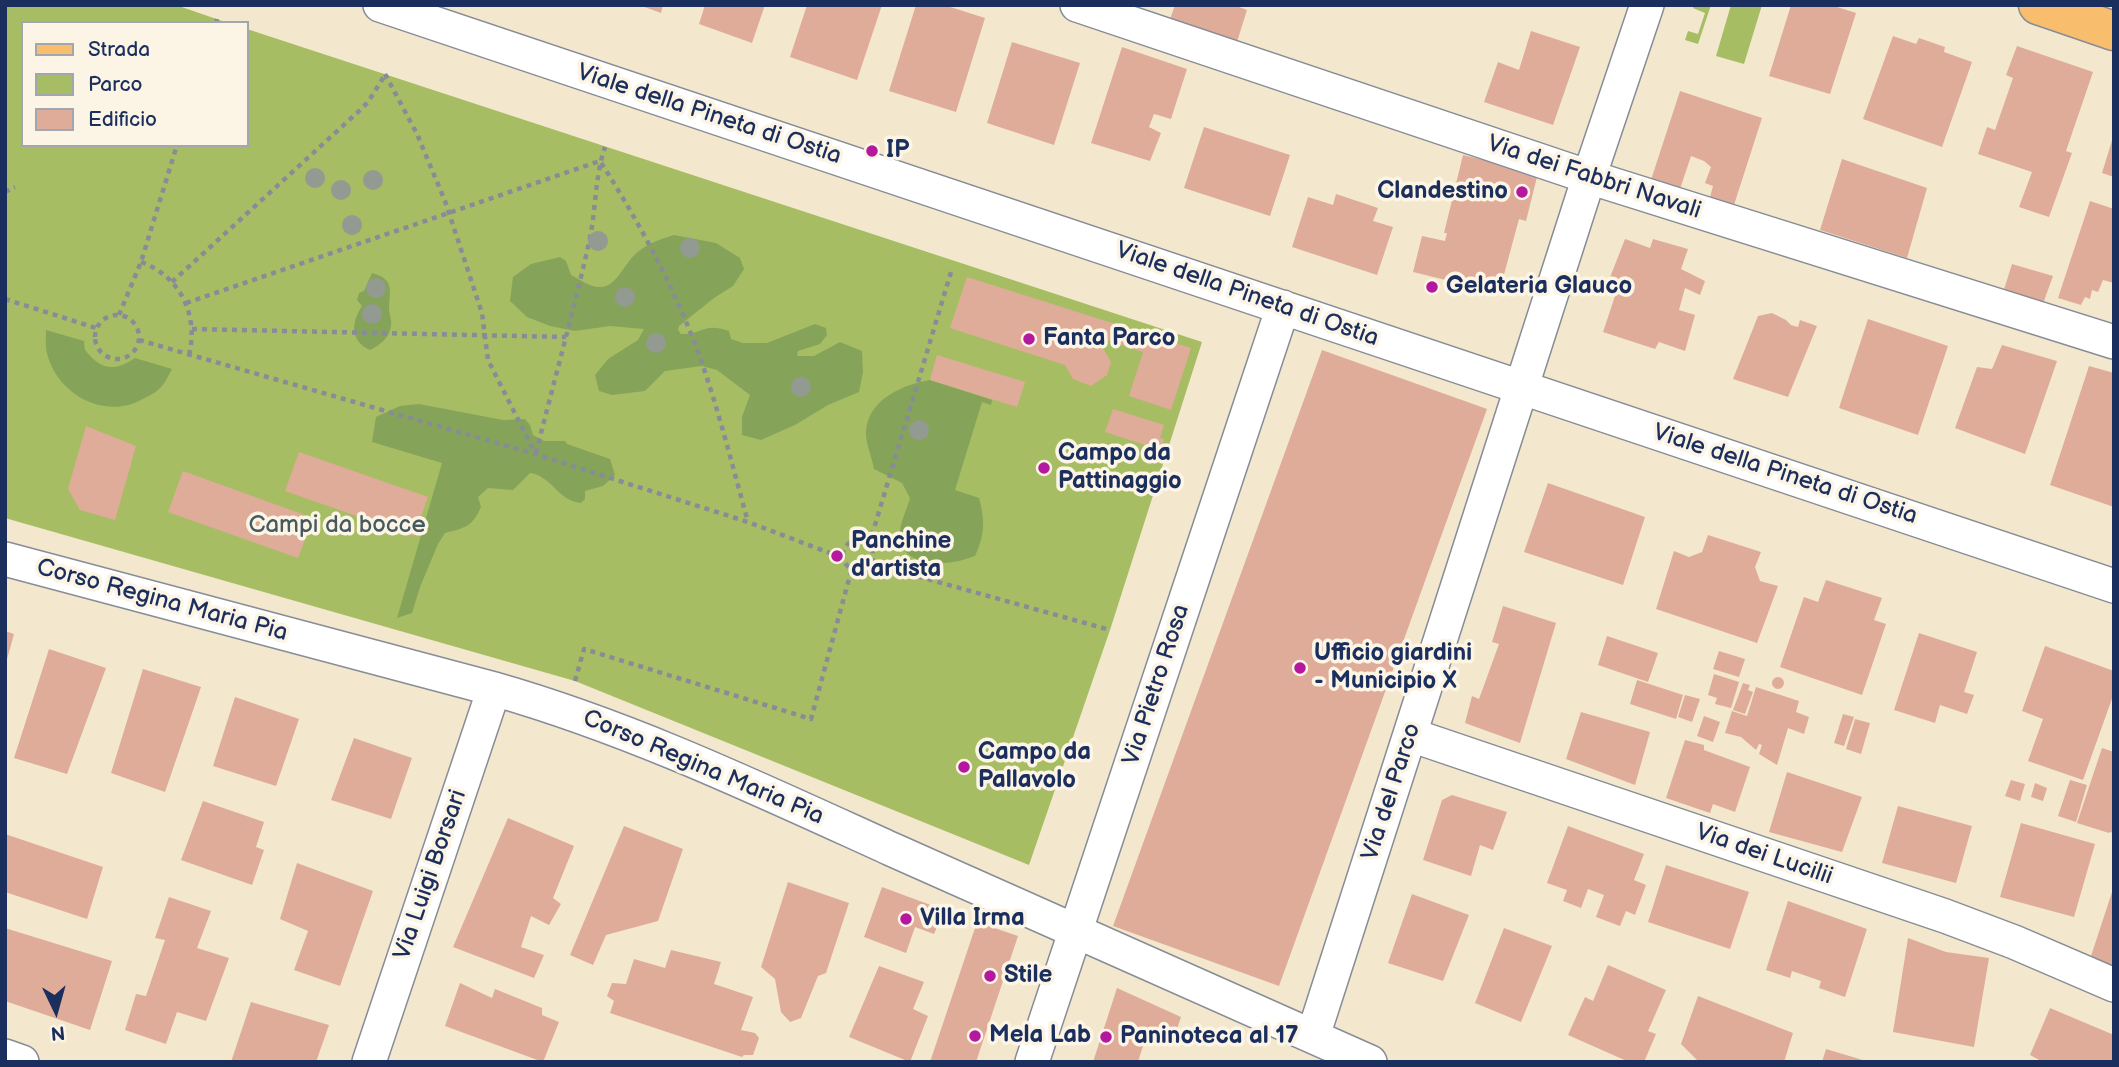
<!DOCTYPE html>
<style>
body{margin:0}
#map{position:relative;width:2119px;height:1067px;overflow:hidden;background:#f3e8cd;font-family:"Balsamiq Sans",sans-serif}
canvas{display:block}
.frame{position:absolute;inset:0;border:7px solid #1b2f5e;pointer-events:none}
.legend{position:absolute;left:21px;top:21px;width:228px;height:126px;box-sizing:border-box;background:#fcf5e5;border:2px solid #a2a6af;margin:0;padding:9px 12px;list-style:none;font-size:21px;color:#1b2f5e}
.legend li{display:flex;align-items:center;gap:14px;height:35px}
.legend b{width:35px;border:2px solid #a2a6af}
.north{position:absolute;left:21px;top:976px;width:70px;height:70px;-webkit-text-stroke:5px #fcf5e5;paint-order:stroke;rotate:175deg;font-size:19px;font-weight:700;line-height:28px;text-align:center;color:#1b2f5e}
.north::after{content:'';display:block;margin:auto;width:24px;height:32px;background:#1b2f5e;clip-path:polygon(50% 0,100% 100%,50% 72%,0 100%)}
</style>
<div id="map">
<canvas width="2119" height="1067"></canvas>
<div class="frame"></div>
<ul class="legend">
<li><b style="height:9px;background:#f9be6d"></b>Strada</li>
<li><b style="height:19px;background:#a7bd63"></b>Parco</li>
<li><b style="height:19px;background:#dfac99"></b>Edificio</li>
</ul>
<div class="north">N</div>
</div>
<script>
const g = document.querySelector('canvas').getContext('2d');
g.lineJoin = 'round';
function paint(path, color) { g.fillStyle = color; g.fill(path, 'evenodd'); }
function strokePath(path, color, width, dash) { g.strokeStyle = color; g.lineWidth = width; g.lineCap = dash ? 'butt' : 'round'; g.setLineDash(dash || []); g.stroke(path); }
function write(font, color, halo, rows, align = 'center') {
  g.font = font + ' "Balsamiq Sans",sans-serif'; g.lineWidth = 7; g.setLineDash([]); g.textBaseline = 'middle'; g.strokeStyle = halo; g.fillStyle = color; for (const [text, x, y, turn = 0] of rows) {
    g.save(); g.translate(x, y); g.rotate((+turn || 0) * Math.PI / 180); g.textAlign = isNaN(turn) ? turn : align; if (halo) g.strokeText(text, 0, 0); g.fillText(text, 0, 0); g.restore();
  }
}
paint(new Path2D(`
 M5 5H176L228 23H23V145H247V29L1202 342 1110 630 1029 865 575 681 5 518Z
 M1694 5H1711L1698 44 1685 40 1688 31 1698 34 1705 13 1693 8Z
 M1731 5 1741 7 1742 5H1762L1744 64 1716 56Z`), '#a7bd63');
paint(new Path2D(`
 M674 235 716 243 740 258 744 269 733 286 714 298 679 326 678 330 681 334C703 335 703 322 729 331L731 339 743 343H767L815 324 826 328 827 335 820 344 798 351 797 356H814L840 342 862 351 863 372 859 392 828 405 795 425 761 440 742 435V417L750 395 717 370 702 366 665 371 645 391 612 395 599 391 595 375 608 359 638 340 644 329 610 326 575 331 550 326 527 317 510 301 513 277 531 264 560 257 566 261 571 275C579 279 591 288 601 287 617 287 625 261 639 251 649 243 661 239 674 235Z
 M372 273C394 279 390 289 389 308 389 314 392 320 391 325 390 338 380 345 370 350 350 341 351 323 362 306L357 300 359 293 364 291Z
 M46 330 84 341 85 350C101 370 114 372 135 358L172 369C169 374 166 382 161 387 157 392 149 396 143 399 106 420 60 396 48 357 45 349 46 338 46 330Z
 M930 380 992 400 991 405 982 402 955 490 979 498C985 520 985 535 975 556 968 558 961 561 953 562 931 566 895 560 900 531 901 520 907 509 910 498L902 483 874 469C872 457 865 442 866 431 869 399 902 385 930 380Z
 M419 404 503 420 525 419 530 425 533 435 544 441H565L567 444 610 459 615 475 603 486 585 491V499L581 503C558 501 552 476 530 473L513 490 488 488 478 497 481 507C472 527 465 528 445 533L438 544 420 587 412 613 397 618 442 463 372 442 376 417 400 406Z`), '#85a459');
paint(new Path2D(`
 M639 5H663L661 13Z
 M705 5H765L752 43 699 24Z
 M807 5H882L857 80 790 57Z
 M916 5H944L985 18 956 112 889 91Z
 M1175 5H1234L1247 10 1236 45 1169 22Z
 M1791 5H1831L1856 13 1830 94 1769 76Z
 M1531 31 1580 47 1553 125 1484 102 1498 62 1519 70Z
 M1893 36 1916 44 1919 38 1945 47 1944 52 1972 62 1942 147 1863 119Z
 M1012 42 1080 63 1054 145 987 123Z
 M2017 46 2093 72 2066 151 2072 153 2049 217 2019 207 2032 172 1978 154 1987 127 1995 130 2013 78 2006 75Z
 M1122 47 1187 69 1171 119 1154 114 1149 127 1161 133 1150 161 1091 143Z
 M1680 91 1762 118 1733 208 1709 201 1713 186 1705 183 1711 167 1704 161 1691 156 1678 195 1649 186Z
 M1204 127 1290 155 1270 216 1184 188Z
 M2113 137H2114V177L2102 173Z
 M1463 155 1538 173 1526 221 1519 219 1499 293 1413 272 1422 236 1445 241 1447 233H1444Z
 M1842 159 1927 188 1907 258 1820 230Z
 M1336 194 1378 208 1373 221 1393 227 1377 275 1292 247 1308 197 1333 205Z
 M2090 201 2114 209V283L2103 280 2098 292 2092 290 2090 299 2085 297 2081 305 2058 298Z
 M1625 239 1650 248 1653 239 1688 249 1681 269 1705 281 1700 295 1685 288 1679 310 1695 315 1685 351 1659 342 1655 349 1603 332 1617 290 1607 285Z
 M2012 264 2053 276 2040 312 2001 299Z
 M967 277 1191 348 1171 410 1129 396 1143 352 1076 330 1071 347 1089 341 1103 348 1111 362 1107 375 1091 386 1073 379 1065 365 950 328Z
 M1772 313 1786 320 1791 325 1798 327 1800 320 1817 326 1788 397 1733 379 1758 316Z
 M1868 319 1948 346 1918 435 1839 408Z
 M2002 345 2057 361 2025 454 1955 428 1977 367 1992 369Z
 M1322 350 1487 409 1279 986 1113 926Z
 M937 355 1025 382 1017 407 930 380Z
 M2089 366 2114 373V507L2050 485Z
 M1113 409 1164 425 1160 438 1164 439 1161 450 1105 432Z
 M86 426 136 446 115 520 80 510 68 489Z
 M299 452 428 497 414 536 285 491Z
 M183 471 313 518 298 558 168 512Z
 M1548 483 1645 517 1623 585 1524 552Z
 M1708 535 1761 552 1755 567 1760 581 1778 586 1757 643 1656 609 1674 551 1689 557 1702 552Z
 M1826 580 1882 598 1874 620 1886 624 1862 695 1780 667 1804 597 1818 602Z
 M1503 606 1556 623 1520 743 1465 723 1472 696 1479 699 1499 644 1492 642Z
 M5 631 14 634 6 663H5Z
 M1919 633 1977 652 1964 692 1974 695 1967 714 1940 705 1935 723 1894 710Z
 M1607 636 1658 653 1648 682 1598 665Z
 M2045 646 2114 671V693L2083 780 2028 761 2043 719 2022 711Z
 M49 649 106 668 67 774 14 758Z
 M1719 651 1745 659 1739 677 1713 669Z
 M143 669 201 687 165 792 111 773Z
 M1714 674 1739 682 1731 708 1715 704 1717 698 1708 695Z
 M1772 683a6 6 0 1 1 12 0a6 6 0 1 1-12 0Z
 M1637 680 1683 695 1676 719 1630 704Z
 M1743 683 1750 685 1748 690 1753 692 1745 714 1733 710Z
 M1756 687 1799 701 1796 712 1809 717 1804 734 1788 728 1777 765 1759 754 1762 745 1759 744 1756 750 1741 737 1725 733 1732 711 1747 716Z
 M1685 695 1700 699 1692 722 1678 717Z
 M235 697 299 719 276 786 213 766Z
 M1581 712 1650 732 1635 785 1566 759Z
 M1843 714 1854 717 1844 746 1834 743Z
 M1704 716 1720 722 1713 742 1697 736Z
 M1855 719 1870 723 1861 754 1846 749Z
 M354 738 412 758 391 819 331 800Z
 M1685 740 1704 745V750L1750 767 1735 812 1713 804 1710 813 1666 798Z
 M2102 748 2114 752V833L2110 832 2109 833 2077 823Z
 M1787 772 1862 797 1842 852 1769 832Z
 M2011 780 2025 784 2020 801 2005 796Z
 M2070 780 2087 785 2076 822 2058 816Z
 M2035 783 2047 788 2043 801 2031 797Z
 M1452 795 1507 812 1493 850 1480 845 1471 876 1423 860 1442 800Z
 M203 801 264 822 256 847 264 850 252 885 181 860Z
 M1898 806 1972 826 1956 883 1882 863Z
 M508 818 574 846 553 898 561 904 549 925 531 916 521 947 544 955 534 978 453 947Z
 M2021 823 2095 844 2074 917 2000 897Z
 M624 826 683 849 658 921 606 935 593 965 570 955Z
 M1568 826 1644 854 1634 880 1646 885 1635 915 1626 911 1620 926 1596 917 1604 895 1588 889 1581 908 1563 901 1567 890 1547 883Z
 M5 834 103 867 87 919 5 892Z
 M297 863 373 891 340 986 294 970 308 931 280 919Z
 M1666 865 1749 892 1730 949 1648 922Z
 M788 882 849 903 826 973 818 976 801 1018 790 1022 781 1012 775 979 761 967Z
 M2114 886V968L2091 956Z
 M882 887 944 910 934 934 915 927 906 953 864 937Z
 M1412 894 1469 915 1443 981 1388 963Z
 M169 897 211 911 197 948 229 958 206 1021 177 1012 166 1044 125 1030 136 994 146 996 165 940 155 938Z
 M1788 901 1867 929 1845 997 1819 988 1821 981 1792 971 1790 978 1766 970Z
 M977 922 1018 936 976 1062H930Z
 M5 928 112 961 90 1030 5 1001Z
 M1504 928 1552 946 1521 1022 1475 1003Z
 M1908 938 1946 952 1989 958 1974 1047 1893 1032Z
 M671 950 721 962 714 984 753 997 741 1030 755 1033 759 1038 753 1055H744L742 1057 610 1013 614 1001 607 996 612 983 626 984 634 959 665 968Z
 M1608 965 1666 990 1648 1031 1656 1034 1644 1062H1629L1568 1035 1585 997 1593 1001Z
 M879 966 924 982 913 1009 928 1016 910 1062 849 1037Z
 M460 983 492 998 495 989 542 1008V1015L559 1022 543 1062 445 1026Z
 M1117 988 1181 1017 1172 1044 1147 1033 1138 1062H1093Z
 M1698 996 1793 1033 1784 1062H1699L1681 1044Z
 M251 1002 329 1025 316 1062H231Z
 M2050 1008 2114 1035V1062H2043L2030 1055Z
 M1826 1049 1866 1061V1062H1822Z`), '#dfac99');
const minor = new Path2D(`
 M380 5 2114 586
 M1077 5 1589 177 2114 342
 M5 559 494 689C631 728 761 790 891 849 1051 920 1210 991 1370 1062
 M1411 735 1945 916 2014 942 2114 985
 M1313 1036 1589 177 1647 5
 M5 1056 22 1062
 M369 1062 494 689
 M1032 1062 1283 307`);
const major = new Path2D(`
 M2038 5 2114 31`);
strokePath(minor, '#878c96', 36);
strokePath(major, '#878c96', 41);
strokePath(new Path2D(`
 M216 23 217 19
 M385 74 417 134 445 201 482 313 488 360 535 453
 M5 192 15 187
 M141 262C180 276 199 315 189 355
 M172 282 358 112 368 102 385 75
 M5 299 96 328
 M186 303 600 161C628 205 654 250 675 297 709 368 727 447 748 522
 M95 337a22 22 0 1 1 44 0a22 22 0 1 1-44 0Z
 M119 315 141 262 177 145
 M192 329 566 337
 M139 340 535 454 748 522 843 558
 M536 453C554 381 574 310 590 238 596 208 595 176 605 147
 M843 555a15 15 0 1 1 30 0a15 15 0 1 1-30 0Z
 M869 545 951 272
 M870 563 1110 630
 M575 681 584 649 811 719 852 568`), '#878c96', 4.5, [5, 5]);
strokePath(minor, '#fff', 33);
strokePath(major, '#f9be6d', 38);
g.fillStyle = '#939a91';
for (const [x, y] of [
 [315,178],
 [373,180],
 [341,190],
 [352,225],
 [598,241],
 [690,248],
 [376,288],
 [625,297],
 [372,314],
 [656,343],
 [801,387],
 [919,430]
]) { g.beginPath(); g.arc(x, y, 10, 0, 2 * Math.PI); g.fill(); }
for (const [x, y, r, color] of [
 [872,151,7,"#b5179e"],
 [1522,192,7,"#b5179e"],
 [1432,287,7,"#b5179e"],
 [1029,339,7,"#b5179e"],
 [1044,468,7,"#b5179e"],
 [837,556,7,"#b5179e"],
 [1300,668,7,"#b5179e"],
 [964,767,7,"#b5179e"],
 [906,919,7,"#b5179e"],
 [990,976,7,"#b5179e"],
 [975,1036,7,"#b5179e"],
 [1106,1037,7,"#b5179e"]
]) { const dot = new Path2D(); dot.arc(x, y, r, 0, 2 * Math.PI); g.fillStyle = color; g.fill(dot); strokePath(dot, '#fcf5e5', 2.5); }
write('24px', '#1b2f5e', '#fcf5e5', [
 ["Viale della Pineta di Ostia",709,115,18],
 ["Via dei Fabbri Navali",1594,178,18],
 ["Viale della Pineta di Ostia",1247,295,19],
 ["Viale della Pineta di Ostia",1785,475,18],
 ["Corso Regina Maria Pia",162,601,15],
 ["Via Pietro Rosa",1157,685,-72],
 ["Corso Regina Maria Pia",703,768,23],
 ["Via del Parco",1392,792,-72],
 ["Via dei Lucilii",1764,855,19],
 ["Via Luigi Borsari",431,875,-71]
]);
write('bold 24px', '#1b2f5e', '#fcf5e5', [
 ["IP",886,151],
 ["Clandestino",1508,192,"right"],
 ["Gelateria Glauco",1446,287],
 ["Fanta Parco",1043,339],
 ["Campo da",1058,454],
 ["Pattinaggio",1058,482],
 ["Panchine",851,542],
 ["d'artista",851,570],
 ["Ufficio giardini",1314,654],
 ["- Municipio X",1314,682],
 ["Campo da",978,753],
 ["Pallavolo",978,781],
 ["Villa Irma",920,919],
 ["Stile",1004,976],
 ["Mela Lab",989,1036],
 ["Paninoteca al 17",1120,1037]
], 'left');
write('24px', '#455a60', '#fcf5e5', [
 ["Campi da bocce",337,526]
]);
</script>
